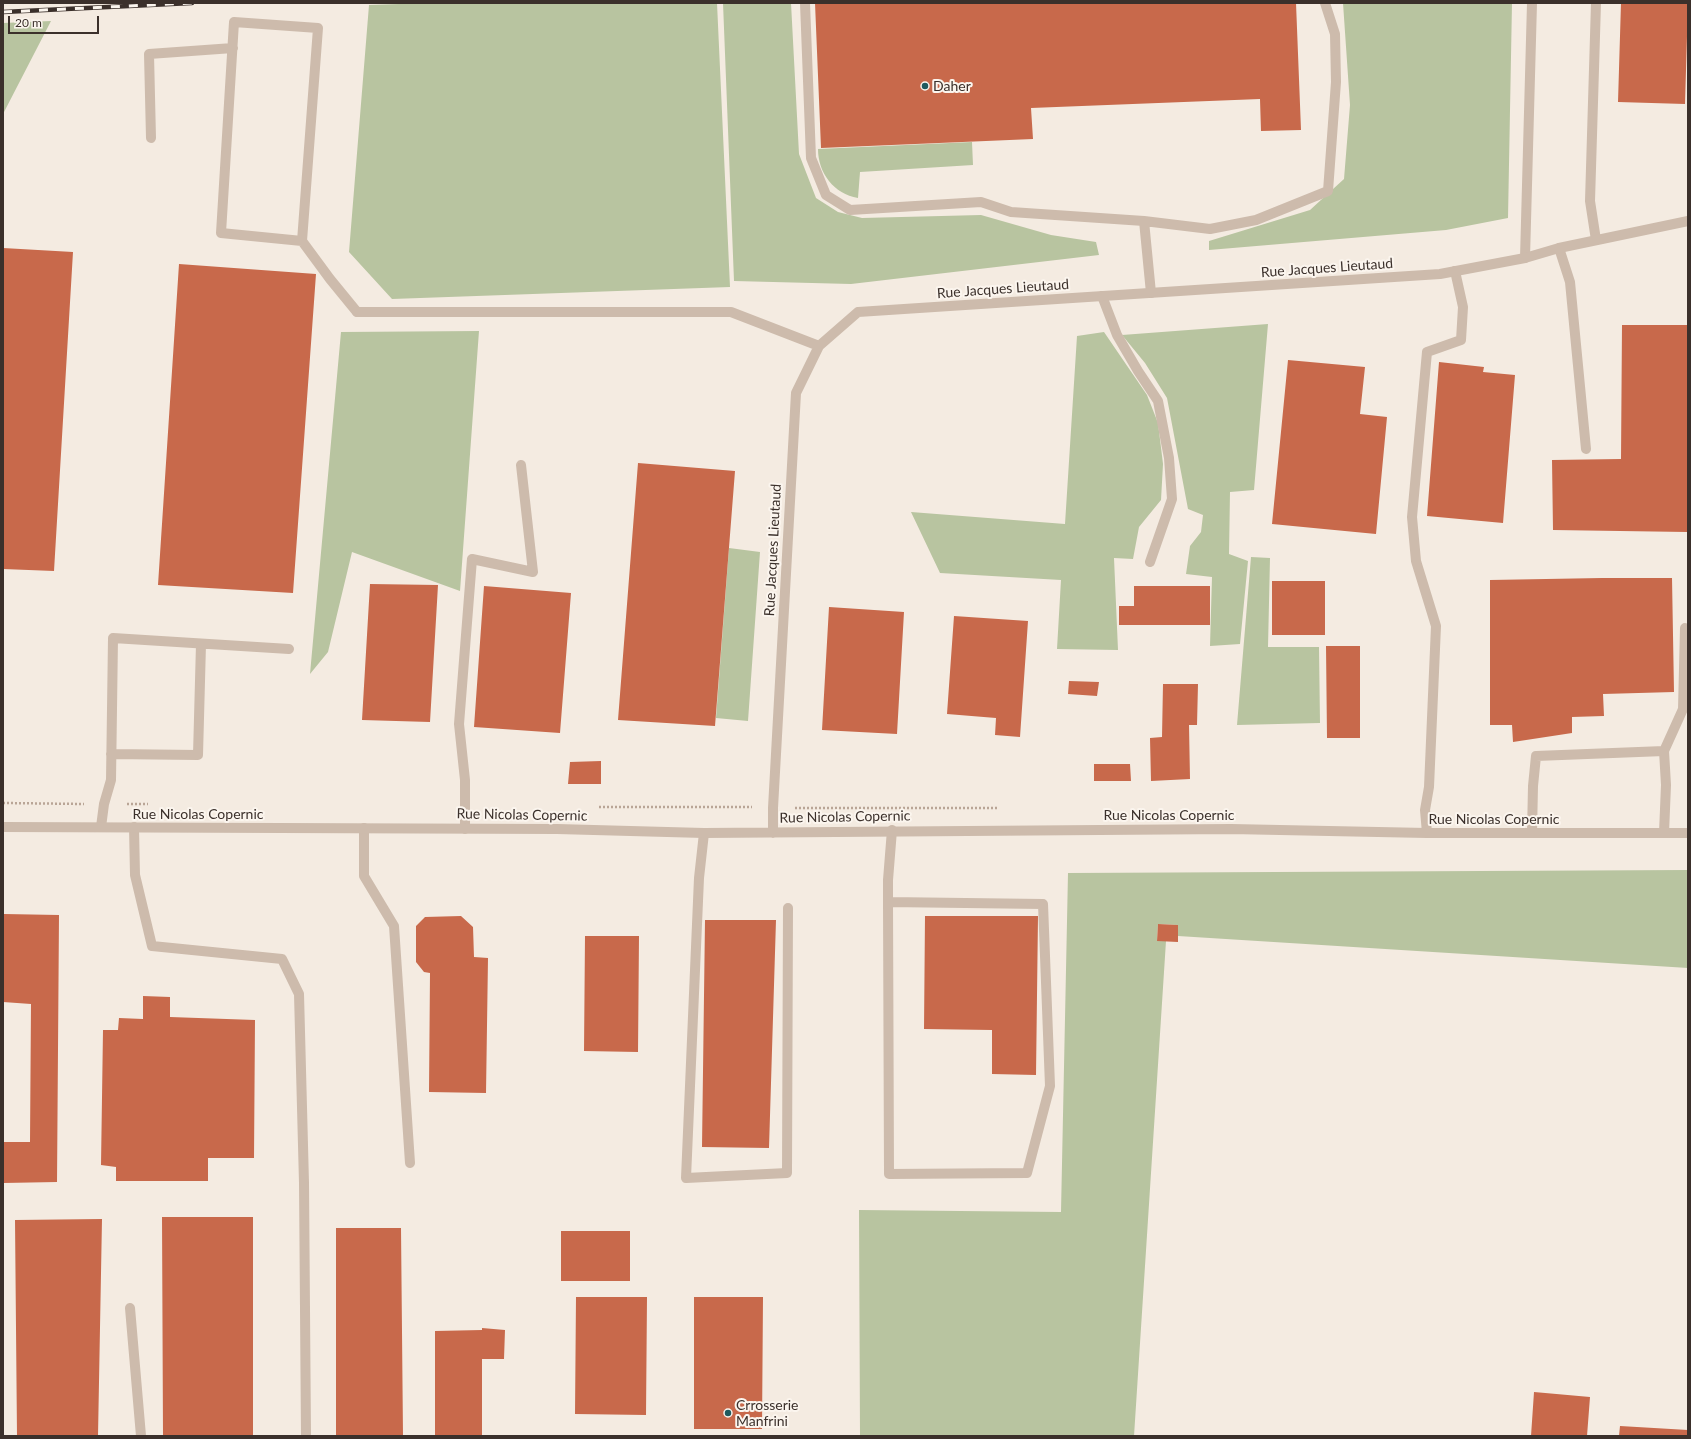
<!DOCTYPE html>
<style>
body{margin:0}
#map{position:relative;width:1691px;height:1439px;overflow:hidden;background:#f4ebe1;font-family:Lato,sans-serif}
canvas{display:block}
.frame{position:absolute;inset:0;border:4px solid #3b302b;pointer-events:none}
.scale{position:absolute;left:8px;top:16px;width:91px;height:18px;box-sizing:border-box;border:2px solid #3b302b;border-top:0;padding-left:5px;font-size:12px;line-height:14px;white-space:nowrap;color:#3b302b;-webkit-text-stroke:3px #fbf5ee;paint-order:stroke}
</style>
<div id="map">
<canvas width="1691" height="1439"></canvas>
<div class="frame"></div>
<div class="scale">20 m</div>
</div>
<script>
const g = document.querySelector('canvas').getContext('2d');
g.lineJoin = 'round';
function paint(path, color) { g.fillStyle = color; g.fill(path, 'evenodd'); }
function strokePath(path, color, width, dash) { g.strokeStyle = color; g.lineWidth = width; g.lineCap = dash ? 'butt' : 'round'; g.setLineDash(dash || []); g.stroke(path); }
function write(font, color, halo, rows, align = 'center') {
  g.font = font + ' Lato,sans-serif'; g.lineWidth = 4; g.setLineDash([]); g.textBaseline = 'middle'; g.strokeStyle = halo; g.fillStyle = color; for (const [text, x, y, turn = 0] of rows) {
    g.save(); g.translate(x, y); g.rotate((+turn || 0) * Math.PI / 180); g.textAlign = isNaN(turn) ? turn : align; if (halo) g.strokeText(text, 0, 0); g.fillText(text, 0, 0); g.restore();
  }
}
paint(new Path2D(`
 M429 3H717L730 287 392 299 349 252 369 5Z
 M723 3H791L799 154 816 198 838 212 862 218 981 215 1051 235 1096 242 1099 255 851 284 734 281Z
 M1343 3H1512L1508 218 1446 230 1209 250V241L1310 210 1344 179 1350 105Z
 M51 21 3 114V23Z
 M972 142 973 165 860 172 858 198C834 194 818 173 818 149Z
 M1268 324 1254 490 1230 492 1229 554 1248 561 1240 644 1210 646 1212 577 1186 574 1190 546 1201 532 1203 515 1188 509 1167 398 1145 363 1122 335Z
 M479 331 460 591 352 552 328 652 310 674 341 332Z
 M1104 332 1147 395 1158 423 1163 464 1161 500 1139 527 1133 559 1114 558 1118 650 1057 649 1061 580 940 573 911 512 1065 524 1077 336Z
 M729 548 760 552 748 721 716 718Z
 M1251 557 1270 558 1268 647H1319L1320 723 1237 725Z
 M1688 870V968L1178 936V925L1158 924 1157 941H1166L1134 1436H860L859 1210 1061 1212 1068 873Z`), '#b8c4a0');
paint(new Path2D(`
 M815 3H1296L1301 130 1261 131 1260 99 1031 108 1033 139 821 148Z
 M1621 3H1688L1685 104 1618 102Z
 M3 248 73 252 54 571 3 569Z
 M179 264 316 274 293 593 158 585Z
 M1622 325H1688L1687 532 1553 530 1552 460 1621 459Z
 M1288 360 1365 367 1360 414 1387 417 1376 534 1272 524Z
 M1439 362 1484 367 1483 372 1515 375 1503 523 1427 516Z
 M638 463 735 471 715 726 618 720Z
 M1602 578H1672L1674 692 1603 694 1604 716 1572 717V733L1513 742 1512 725H1490V580Z
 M1272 581H1325V635H1272Z
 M370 584 438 585 430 722 362 720Z
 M484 586 571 593 560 733 474 727Z
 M1134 586H1210V625H1119V606H1134Z
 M829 607 904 612 897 734 822 730Z
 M954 616 1028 621 1020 737 995 735 996 718 947 714Z
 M1326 646H1360V738H1327Z
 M1069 681 1099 682 1097 696 1068 694Z
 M1163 684H1198L1197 725H1189L1190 779 1151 781 1150 738 1162 737Z
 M601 761V784H568L570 762Z
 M1094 764H1130L1131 781H1094Z
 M4 914 59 915 57 1182 3 1183 4 1142H30L31 1004 3 1002Z
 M461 916 473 927 474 957 488 958 486 1093 429 1092 430 973 424 972 416 962V926L425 917Z
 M925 916H1038L1036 1075 992 1074V1030L924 1029Z
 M705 920H776L769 1148 702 1147Z
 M1158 924 1178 925V942L1157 941Z
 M585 936H639L638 1052 584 1051Z
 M143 996 170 997V1017L255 1020 254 1158H208V1181H116V1167L101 1165 103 1030H118L119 1018 143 1019Z
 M162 1217H253V1436H163Z
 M102 1219 98 1436H17L15 1220Z
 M336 1228H401L403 1436H336Z
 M561 1231H630V1281H561Z
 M576 1297H647L646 1415 575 1414Z
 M694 1297H763L762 1429H694Z
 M482 1328 505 1330 504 1359H482V1436H435V1331L482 1330Z
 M1534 1392 1590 1397 1587 1436H1531Z
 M1620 1426 1688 1430V1436H1619Z`), '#c8694b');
strokePath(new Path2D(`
 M3 803 84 804
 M127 804H148
 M599 807H752
 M795 808H998`), '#b9a596', 2.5, [2, 2]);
strokePath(new Path2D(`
 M805 3 811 158 826 195 850 210 981 202 1011 212 1144 221 1210 229 1256 220 1328 191 1336 82 1335 34 1325 3
 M151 138 149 54 233 48
 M1144 221 1151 293
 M1596 240 1590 201 1596 3
 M302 241 221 233 234 22 318 28 302 241 330 279 357 312
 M1559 248 1570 282 1586 449
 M1525 258 1532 3
 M1102 296 1117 335 1138 371 1158 401 1169 458 1172 499 1150 562
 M1664 751 1683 709 1685 628
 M111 754 198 755 201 644
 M101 827 104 804 111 780 113 638 289 649
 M134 827 135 875 152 946 282 959 299 994 304 1183 306 1436
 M364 828V876L394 926 410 1163
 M465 829V780L459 724 472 559 533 572 521 465
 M704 833 699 878 686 1178 787 1173 788 908
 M1427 833 1425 810 1429 787 1436 626 1416 561 1412 517 1427 352 1461 340 1463 307 1455 271
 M1532 833 1533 786 1536 756 1664 751 1666 785 1664 833
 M888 902 1043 904 1050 1086 1027 1173 889 1174 888 902V880L892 830
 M130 1308 141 1436`), '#cdbbac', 10);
strokePath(new Path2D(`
 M357 312H731L819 346
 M3 827 557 829 704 833 1231 829 1427 833H1688
 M773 833V808L796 393 819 346 858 312 1440 274 1525 258 1559 248 1688 221`), '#cdbbac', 10);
const rail = new Path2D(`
 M3 12 192 3`);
strokePath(rail, '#3b302b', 4.5);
strokePath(rail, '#fbf5ee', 3, [9]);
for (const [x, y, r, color] of [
 [925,86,4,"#1f5a5e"],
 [728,1413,4,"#1f5a5e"]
]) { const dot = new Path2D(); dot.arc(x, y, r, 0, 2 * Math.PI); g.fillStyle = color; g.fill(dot); strokePath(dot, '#fbf5ee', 1.5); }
write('14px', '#3b302b', '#fbf5ee', [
 ["Daher",933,86],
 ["Crrosserie",736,1405],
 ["Manfrini",736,1421]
], 'left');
write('14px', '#3b302b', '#fbf5ee', [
 ["Rue Jacques Lieutaud",1327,268,-4],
 ["Rue Jacques Lieutaud",1003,289,-4],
 ["Rue Jacques Lieutaud",773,550,-87],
 ["Rue Nicolas Copernic",198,814],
 ["Rue Nicolas Copernic",522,815,1],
 ["Rue Nicolas Copernic",1169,815],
 ["Rue Nicolas Copernic",845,817,-1],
 ["Rue Nicolas Copernic",1494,819]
]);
</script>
